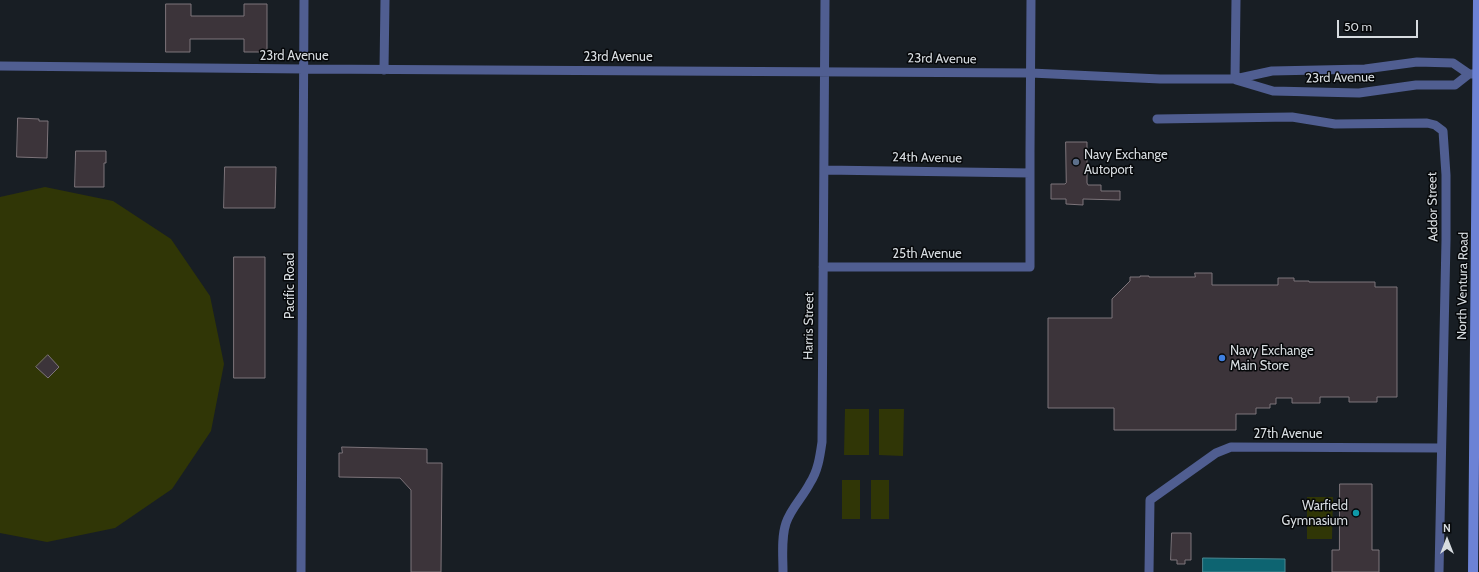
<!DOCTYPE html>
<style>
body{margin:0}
#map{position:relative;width:1479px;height:572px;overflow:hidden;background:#181e24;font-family:Cabin,sans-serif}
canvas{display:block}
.north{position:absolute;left:1427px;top:520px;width:40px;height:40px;-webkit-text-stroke:3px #06080a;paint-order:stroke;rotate:0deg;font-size:11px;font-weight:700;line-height:16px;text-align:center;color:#d7dce0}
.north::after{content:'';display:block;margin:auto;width:14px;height:18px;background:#d7dce0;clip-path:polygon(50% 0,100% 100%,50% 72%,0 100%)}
.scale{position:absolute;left:1337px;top:20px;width:81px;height:18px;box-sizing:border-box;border:2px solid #d7dce0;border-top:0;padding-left:5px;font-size:12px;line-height:14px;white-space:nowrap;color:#d7dce0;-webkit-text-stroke:3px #06080a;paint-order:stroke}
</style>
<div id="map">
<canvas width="1479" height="572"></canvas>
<div class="north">N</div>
<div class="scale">50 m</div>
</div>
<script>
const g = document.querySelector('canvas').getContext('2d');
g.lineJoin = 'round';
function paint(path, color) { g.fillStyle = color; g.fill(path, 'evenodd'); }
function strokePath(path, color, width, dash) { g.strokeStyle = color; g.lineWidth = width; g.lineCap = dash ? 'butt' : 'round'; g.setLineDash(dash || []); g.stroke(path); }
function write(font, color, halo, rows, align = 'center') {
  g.font = font + ' Cabin,sans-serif'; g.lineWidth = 3; g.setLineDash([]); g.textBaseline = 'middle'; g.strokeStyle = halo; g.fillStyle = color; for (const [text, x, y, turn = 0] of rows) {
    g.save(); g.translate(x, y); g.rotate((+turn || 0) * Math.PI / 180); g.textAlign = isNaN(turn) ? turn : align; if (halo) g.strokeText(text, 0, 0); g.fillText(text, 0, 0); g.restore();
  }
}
paint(new Path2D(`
 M45 187 113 201 171 239 210 296 224 364 211 431 172 489 115 528 47 542 0 533V197Z
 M845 409H869V455H844Z
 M879 409H904L903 456 879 455Z
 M842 480H860V519H842Z
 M871 480H889V519H871Z
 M1307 497H1333L1332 539H1307Z`), '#303606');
const water = new Path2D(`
 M1203 558 1285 559V572H1203Z`);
paint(water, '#0d6471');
strokePath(water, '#4a8892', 1);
const building = new Path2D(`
 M166 4H191V16H244V4H267V52H244V39H190V52H166Z
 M18 118 39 119V121H48L47 158 17 157Z
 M1066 142H1087V183L1088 185H1101V191H1120V200L1083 199V205L1066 204V199H1051V184H1065L1066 183Z
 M76 151H106V163H104V187H75Z
 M225 167H276L275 208H224Z
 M234 257H265V378H234Z
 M1195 273H1212V285H1278V278H1294V281H1309V282H1375V287H1397V397H1377V402H1349V397H1320V403H1292V398H1276V404H1270V408H1256V414H1236V430H1114V408H1048V318H1112V299L1130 281V277H1140V276H1149V277H1195Z
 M48 355 59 367 48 378 36 367Z
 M342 447 427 449V463H442L441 572H411V490L400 478 339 477V453H342Z
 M1340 484H1372V550H1379V572H1332V550H1339Z
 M1172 533H1191V560H1185V564H1177V560H1171Z`);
paint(building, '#3c343a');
strokePath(building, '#7d747a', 1);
strokePath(new Path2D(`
 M0 66 305 69 1031 73 1160 79H1235L1272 71 1365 69 1417 62 1453 63 1469 74H1479
 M384 70 385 0
 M1235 79 1236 0
 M1236 80 1273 91 1359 93 1416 85H1455L1469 74
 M1157 119 1292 117 1335 124 1427 123 1435 125 1443 131 1446 175V240L1439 572
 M824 170 1030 173
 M823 267H1030V153L1031 0
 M301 572 304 0
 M783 572C783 556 781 538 786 523 791 508 803 497 810 483 818 471 820 456 822 442L825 0
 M1149 572 1150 500 1216 453 1231 447 1441 448`), '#505e91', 9);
strokePath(new Path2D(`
 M1473 572 1478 0`), '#6c82d5', 10);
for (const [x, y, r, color] of [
 [1076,162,4,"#5c6f8a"],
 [1222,358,4,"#3f7fe0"],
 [1356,513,4,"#0f9aa8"]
]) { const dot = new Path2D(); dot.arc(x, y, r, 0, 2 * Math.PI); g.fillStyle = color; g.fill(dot); strokePath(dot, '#06080a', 1.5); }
write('13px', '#d7dce0', '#06080a', [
 ["23rd Avenue",294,56],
 ["23rd Avenue",618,57],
 ["23rd Avenue",942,59,1],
 ["23rd Avenue",1340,78,-1],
 ["24th Avenue",927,158,1],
 ["Addor Street",1433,207,-91],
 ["25th Avenue",927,254],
 ["Pacific Road",290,286,-90],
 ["North Ventura Road",1463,286,-89],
 ["Harris Street",809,326,-89],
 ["27th Avenue",1288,434]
]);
write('13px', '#d7dce0', '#06080a', [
 ["Navy Exchange",1084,155],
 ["Autoport",1084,170],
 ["Navy Exchange",1230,351],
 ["Main Store",1230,366],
 ["Warfield",1348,506,"right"],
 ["Gymnasium",1348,521,"right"]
], 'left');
</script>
